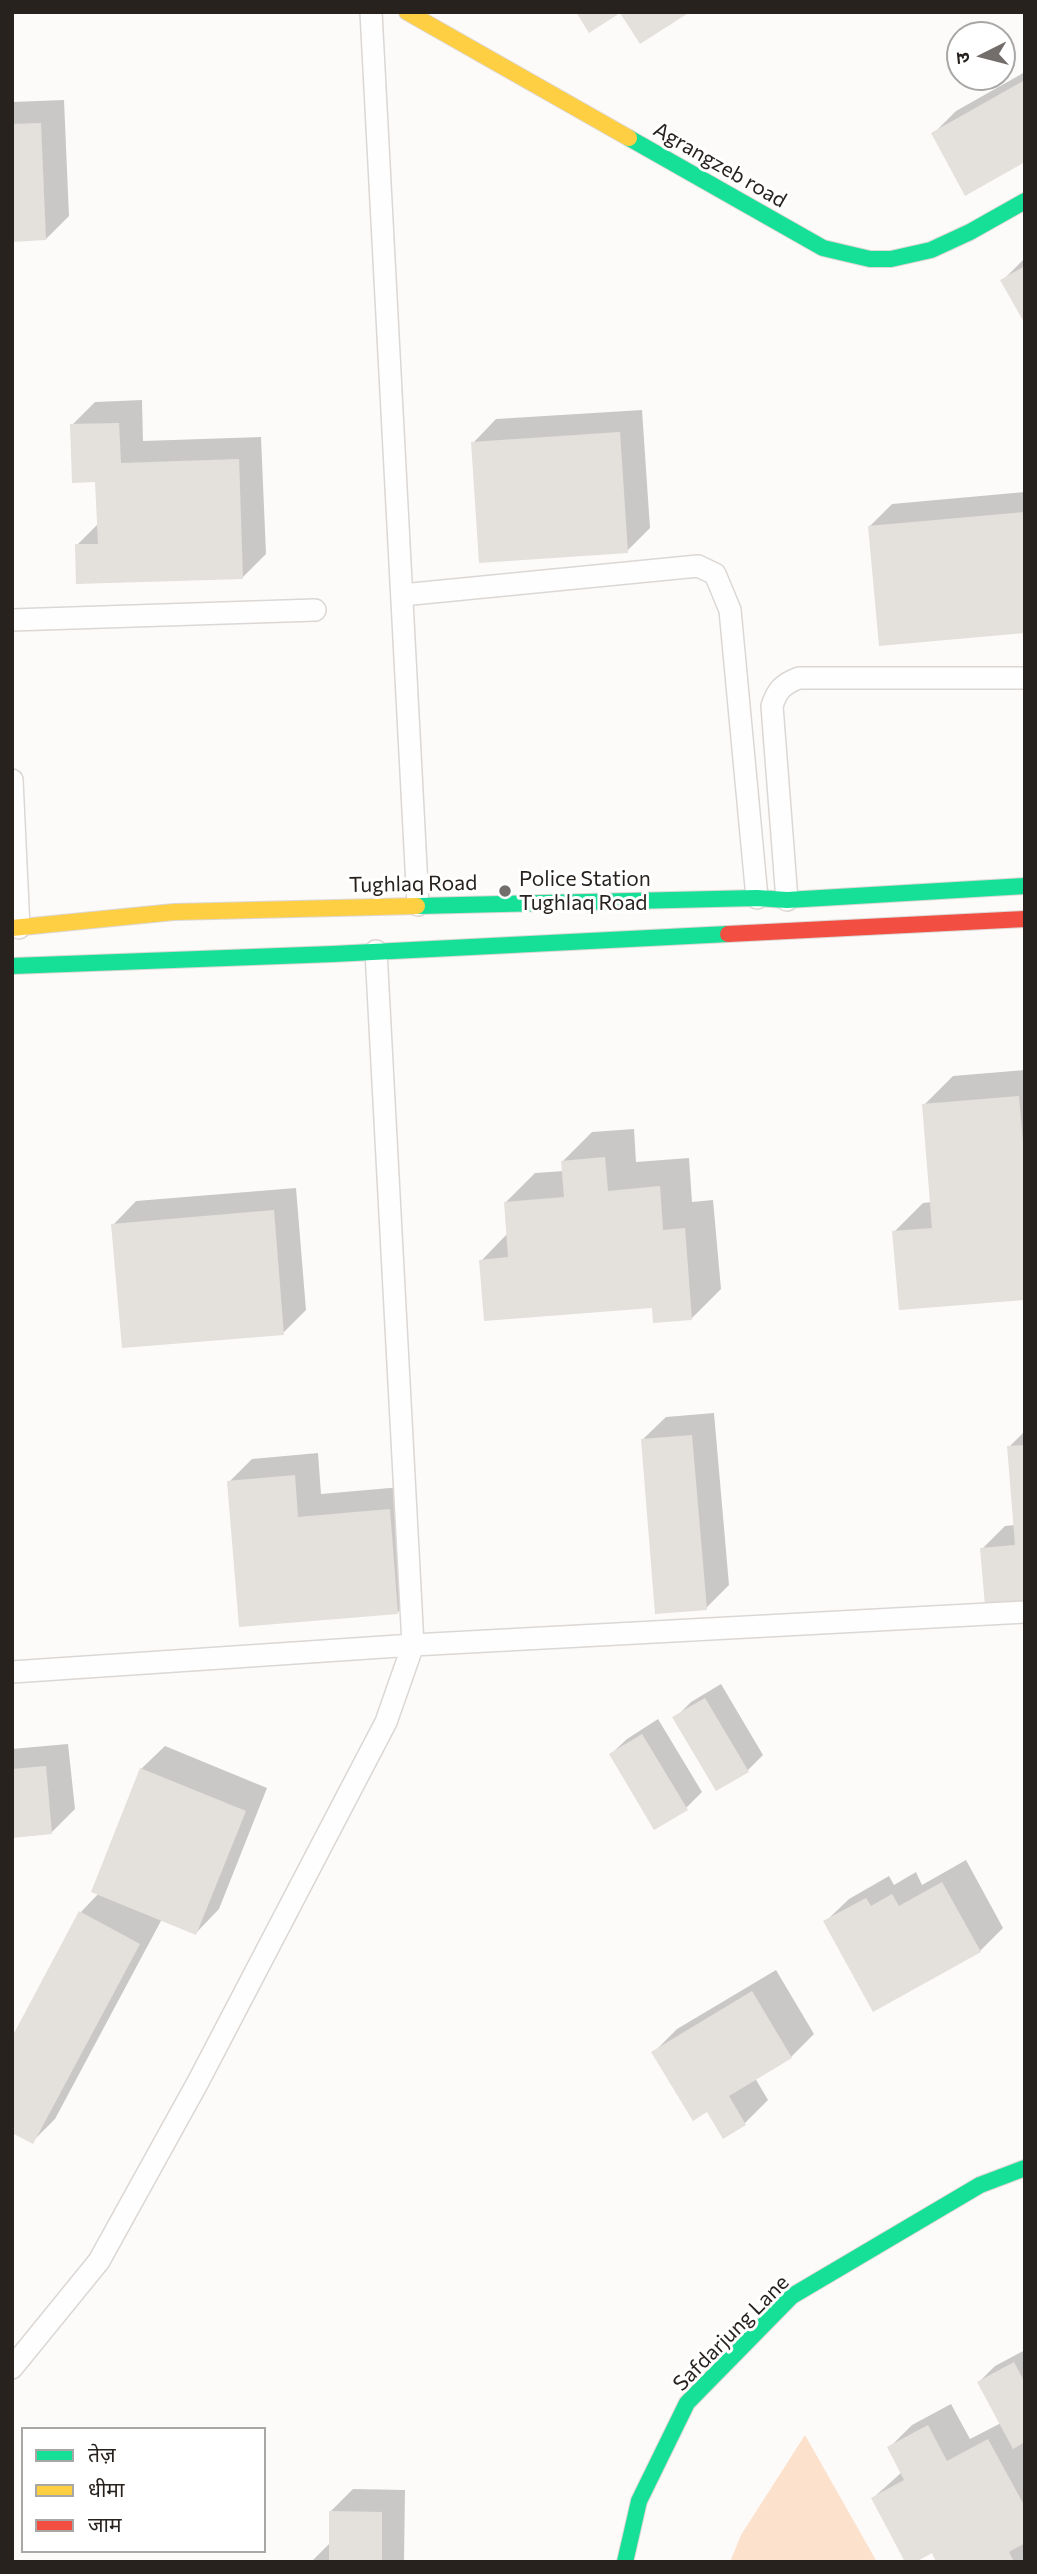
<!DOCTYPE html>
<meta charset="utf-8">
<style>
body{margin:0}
#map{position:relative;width:1037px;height:2574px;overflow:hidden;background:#fdfbf9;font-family:Commissioner,"Noto Sans Devanagari",sans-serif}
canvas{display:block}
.frame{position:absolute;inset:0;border:14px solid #28221e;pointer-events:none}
.legend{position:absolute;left:21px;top:2427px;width:245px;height:126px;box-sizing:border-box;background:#fff;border:2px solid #a9a7a5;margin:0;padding:9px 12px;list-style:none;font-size:21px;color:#28221e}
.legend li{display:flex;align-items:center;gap:14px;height:35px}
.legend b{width:35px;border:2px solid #a9a7a5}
.north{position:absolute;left:946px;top:21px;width:70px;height:70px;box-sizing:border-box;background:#fff;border:2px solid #a9a7a5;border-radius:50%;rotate:264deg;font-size:19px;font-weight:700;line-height:28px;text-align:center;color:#28221e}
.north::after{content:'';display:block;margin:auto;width:24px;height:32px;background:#736e6b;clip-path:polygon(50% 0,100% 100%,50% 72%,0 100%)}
</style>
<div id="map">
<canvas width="1037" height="2574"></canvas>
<div class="frame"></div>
<ul class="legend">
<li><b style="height:9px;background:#16e098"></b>तेज़</li>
<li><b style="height:9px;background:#ffcf43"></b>धीमा</li>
<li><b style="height:9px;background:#f24e42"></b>जाम</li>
</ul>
<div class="north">उ</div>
</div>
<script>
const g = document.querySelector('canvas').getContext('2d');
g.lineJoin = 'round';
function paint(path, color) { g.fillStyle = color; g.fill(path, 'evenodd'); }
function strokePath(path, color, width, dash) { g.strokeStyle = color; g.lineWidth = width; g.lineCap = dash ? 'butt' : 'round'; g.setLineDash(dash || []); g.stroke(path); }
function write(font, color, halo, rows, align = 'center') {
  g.font = font + ' Commissioner,sans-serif'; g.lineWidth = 6; g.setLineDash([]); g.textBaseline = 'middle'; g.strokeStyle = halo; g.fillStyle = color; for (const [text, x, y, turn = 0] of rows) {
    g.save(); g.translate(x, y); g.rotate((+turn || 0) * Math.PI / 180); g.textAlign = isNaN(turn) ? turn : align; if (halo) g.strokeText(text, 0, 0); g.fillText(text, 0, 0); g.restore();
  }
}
paint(new Path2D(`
 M805 2435 877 2562H730L741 2535Z`), '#fce1cc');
paint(new Path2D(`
 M1025 72V160L933 134 956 111Z
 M64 100 69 216 46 239 12 240V102Z
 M1025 258V320L1002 281Z
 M142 400 143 441 261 437 266 554 243 577 77 545 99 523 97 480 72 425 95 402Z
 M642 410 650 528 627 551 473 443 496 419Z
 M1025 492V631L869 527 892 504Z
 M1025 1070V1298L894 1232 923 1203 932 1202 924 1105 953 1076Z
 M634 1129 636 1162 689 1158 692 1202 713 1200 721 1289 692 1318 481 1261 508 1233 506 1202 535 1173 564 1171 563 1161 592 1132Z
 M296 1188 306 1310 283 1333 113 1225 136 1201Z
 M714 1413 729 1585 706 1608 642 1440 666 1417Z
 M1025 1431V1601L982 1549 1005 1526 1015 1525 1009 1447Z
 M318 1453 321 1494 413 1486 421 1589 398 1612 229 1482 252 1459Z
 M721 1684 763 1755 747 1771 675 1718 691 1702Z
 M658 1719 702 1792 686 1808 611 1754 627 1739Z
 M68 1744 75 1809 52 1832 12 1836V1749Z
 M165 1746 267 1788 219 1909 196 1933 162 1919 55 2119 32 2142 81 1912 99 1893 141 1769Z
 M966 1860 1003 1928 980 1951 825 1922 849 1899 889 1876 894 1885 916 1872 922 1885Z
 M776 1970 814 2034 791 2057 755 2078 768 2100 745 2123 723 2136 707 2110 654 2052 677 2029Z
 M1025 2350V2562H938L933 2551 873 2498 902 2472 889 2448 912 2425 951 2404 970 2439 1001 2423 979 2382 995 2366Z
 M353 2489 405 2490 404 2562H311L330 2543V2512Z`), '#0003');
paint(new Path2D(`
 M576 12H690L640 44 620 13 589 33Z
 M1025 80V162L965 196 931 133Z
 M41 123 46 240 12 242V124Z
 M1025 266V324L1000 280Z
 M119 423 121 463 239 459 243 579 76 584 75 544H98L95 482 72 483 70 424Z
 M620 432 628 553 479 563 471 442Z
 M1025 512V633L879 646 868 526Z
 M1019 1096 1025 1167V1300L899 1310 892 1231 932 1228 922 1104Z
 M605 1157 608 1191 660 1186 663 1230 685 1228 692 1320 653 1323 652 1308 484 1321 479 1260 508 1257 504 1202 564 1197 561 1161Z
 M274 1210 284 1335 122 1348 111 1224Z
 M692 1435 707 1610 655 1614 641 1439Z
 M1025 1445V1603L985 1606 980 1548 1015 1545 1007 1446Z
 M295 1475 298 1517 390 1509 398 1614 239 1627 227 1481Z
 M705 1698 749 1772 716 1791 672 1717Z
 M642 1734 688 1810 654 1830 609 1754Z
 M46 1766 52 1834 12 1838V1769Z
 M140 1768 246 1811 196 1935 91 1892Z
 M942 1882 981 1952 873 2012 823 1921 866 1898 871 1906 892 1894 899 1906Z
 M79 1911 140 1944 33 2144 12 2133V2037Z
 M752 1991 792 2058 729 2096 746 2125 723 2139 707 2112 693 2121 651 2052Z
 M1014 2362 1025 2383V2442L1013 2449 977 2382Z
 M928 2425 947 2461 988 2439 1025 2507V2543L1009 2552 1014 2562H936L932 2553 916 2562H905L871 2498 904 2480 887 2447Z
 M329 2511 382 2512V2562H329Z`), '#e4e0dc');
const lane = new Path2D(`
 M371 12 418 905
 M402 595 698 566 715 574 730 610 757 898
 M12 620 315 610
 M12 780 19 928
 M787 900 772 706C777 690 783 684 799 678H1025
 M12 1672 413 1645 1025 1612
 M12 2368 99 2261 198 2082 386 1722 413 1645 376 951`);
const fast = new Path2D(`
 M629 138 823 248 870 259H891L931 250 970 232 1025 201
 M417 906 757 898 787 900 1025 886
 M12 966 333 954 728 934
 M625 2562 639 2501 687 2403 792 2296 980 2185 1025 2168`);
const slow = new Path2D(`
 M407 12 629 138
 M12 928 174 912 417 906`);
const jam = new Path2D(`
 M728 934 1025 919`);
strokePath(lane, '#dbd7d4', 24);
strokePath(fast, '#dbd7d4', 18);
strokePath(slow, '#dbd7d4', 18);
strokePath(jam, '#dbd7d4', 18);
strokePath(lane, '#fffefe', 21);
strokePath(fast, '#16e098', 16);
strokePath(slow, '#ffcf43', 16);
strokePath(jam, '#f24e42', 16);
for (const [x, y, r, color] of [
 [505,891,7,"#736e6b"]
]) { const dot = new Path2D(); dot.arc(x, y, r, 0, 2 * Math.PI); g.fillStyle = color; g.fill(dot); strokePath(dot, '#fff', 2.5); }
write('21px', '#28221e', '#fff', [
 ["Agrangzeb road",720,165,30],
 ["Tughlaq Road",413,884,-1],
 ["Safdarjung Lane",731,2333,-45]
]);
write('21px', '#28221e', '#fff', [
 ["Police Station",519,879],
 ["Tughlaq Road",519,903]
], 'left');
</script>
